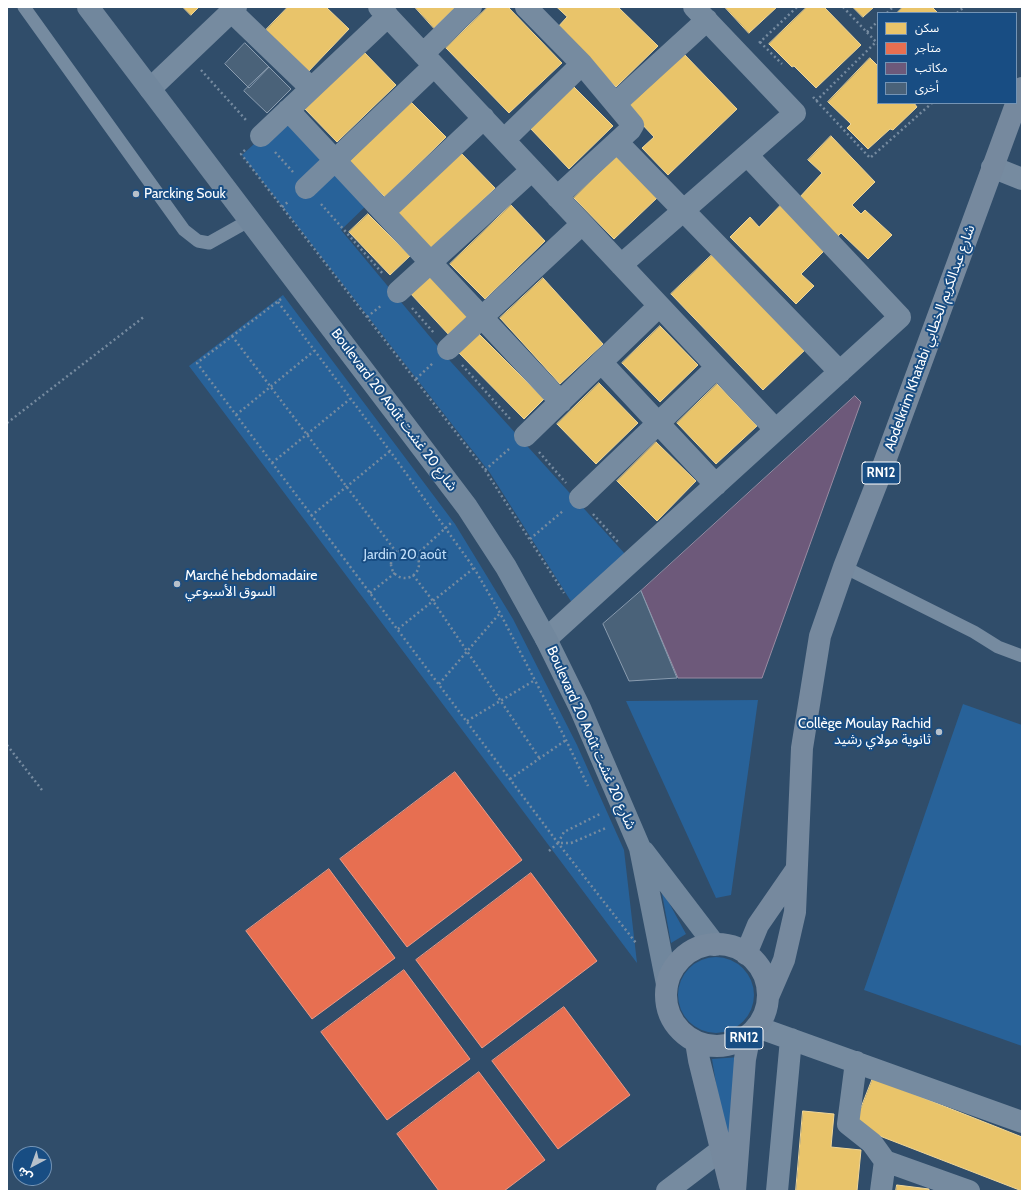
<!DOCTYPE html>
<meta charset="utf-8">
<style>
body{margin:0}
#map{position:relative;width:1029px;height:1198px;overflow:hidden;background:#304d6a;font-family:Cabin,"Noto Sans Arabic",sans-serif}
canvas{display:block}
.frame{position:absolute;inset:0;border:8px solid #fff;pointer-events:none}
.legend{position:absolute;left:877px;top:12px;width:140px;height:92px;box-sizing:border-box;background:#184d83;border:1px solid #7494b5;margin:0;padding:5px 7px;list-style:none;font-size:12px;color:#fff}
.legend li{display:flex;align-items:center;gap:8px;height:20px}
.legend b{width:20px;border:1px solid #7494b5}
.north{position:absolute;left:12px;top:1146px;width:40px;height:40px;box-sizing:border-box;background:#184d83;border:1px solid #7494b5;border-radius:50%;rotate:221deg;font-size:11px;font-weight:700;line-height:16px;text-align:center;color:#fff}
.north::after{content:'';display:block;margin:auto;width:14px;height:18px;background:#b7c1cb;clip-path:polygon(50% 0,100% 100%,50% 72%,0 100%)}
</style>
<div id="map">
<canvas width="1029" height="1198"></canvas>
<div class="frame"></div>
<ul class="legend">
<li><b style="height:11px;background:#e9c46a"></b>سكن</li>
<li><b style="height:11px;background:#e76f51"></b>متاجر</li>
<li><b style="height:11px;background:#6d597a"></b>مكاتب</li>
<li><b style="height:11px;background:#4a6279"></b>أخرى</li>
</ul>
<div class="north">ش</div>
</div>
<script>
const g = document.querySelector('canvas').getContext('2d');
g.lineJoin = 'round';
function paint(path, color) { g.fillStyle = color; g.fill(path, 'evenodd'); }
function strokePath(path, color, width, dash) { g.strokeStyle = color; g.lineWidth = width; g.lineCap = dash ? 'butt' : 'round'; g.setLineDash(dash || []); g.stroke(path); }
function write(font, color, halo, rows, align = 'center') {
  g.font = font + ' Cabin,"Noto Sans Arabic",sans-serif'; g.lineWidth = 4; g.setLineDash([]); g.textBaseline = 'middle'; g.strokeStyle = halo; g.fillStyle = color; for (const [text, x, y, turn = 0] of rows) {
    g.save(); g.translate(x, y); g.rotate((+turn || 0) * Math.PI / 180); g.textAlign = isNaN(turn) ? turn : align; if (halo) g.strokeText(text, 0, 0); g.fillText(text, 0, 0); g.restore();
  }
}
paint(new Path2D(`
 M289 112 371 201 341 230 451 362 626 555 572 603 490 473 242 155Z
 M283 295 455 524 513 619 577 745 624 850 637 963 189 366Z
 M758 700 731 895 716 898 626 701Z
 M963 704 1022 725V1046L864 990Z
 M661 888 686 934 671 943Z
 M678 995a38 38 0 1 1 76 0a38 38 0 1 1-76 0Z
 M739 1057 727 1151 712 1059Z`), '#286299');
const homes = new Path2D(`
 M183 7H199L191 15Z
 M288 7H326L349 29 307 73 264 32Z
 M415 7H456L434 28Z
 M488 7H508L562 63 509 113 446 48Z
 M557 7H618L658 46 616 87 557 28 567 17Z
 M725 7H777L749 33Z
 M807 7H824L861 45 816 88 794 66 792 67 769 44Z
 M853 7H874L863 17Z
 M903 7H932L938 13H897Z
 M363 51 396 85 337 142 305 109Z
 M684 54 737 109 668 175 642 148 654 137 627 108Z
 M870 58 878 66V103H914L917 107 893 130 890 129 868 149 847 128 851 124 828 102Z
 M573 86 613 126 569 169 530 128Z
 M410 101 446 137 385 197 349 162Z
 M831 136 875 182 852 205 861 214 865 210 892 235 868 259 841 233 837 237 799 198 822 173 808 160Z
 M460 152 495 188 432 249 397 214Z
 M616 156 657 198 614 239 574 198Z
 M511 205 545 241 485 299 450 264Z
 M781 205 825 250 801 274 814 286 796 304 730 237 750 217 759 227Z
 M368 214 410 256 390 275 349 232Z
 M714 253 806 349 763 390 671 294Z
 M435 272 474 314 450 336 410 293Z
 M543 278 603 344 560 384 500 318Z
 M660 326 698 365 660 402 622 363Z
 M478 333 544 399 524 419 459 353Z
 M599 383 638 423 596 464 557 424Z
 M717 384 757 426 716 464 677 423Z
 M656 442 696 481 657 521 617 481Z
 M873 1078 1022 1137V1191L854 1126Z
 M803 1111 834 1114 831 1147 861 1150 857 1191H796Z
 M897 1185 929 1189V1191H896Z`);
paint(homes, '#e9c46a');
strokePath(homes, '#f0d697', 1);
const shops = new Path2D(`
 M455 772 522 860 407 947 340 859Z
 M329 869 395 958 312 1019 246 931Z
 M531 873 597 961 482 1048 416 960Z
 M404 970 470 1059 387 1120 321 1032Z
 M564 1007 630 1095 558 1149 492 1061Z
 M479 1072 545 1160 504 1191H439L397 1134Z`);
paint(shops, '#e76f51');
strokePath(shops, '#ee9a85', 1);
const offices = new Path2D(`
 M855 396 861 402 762 678H678L641 591Z`);
paint(offices, '#6d597a');
strokePath(offices, '#998ba2', 1);
const building = new Path2D(`
 M245 43 269 67 249 88 225 64Z
 M269 67 291 89 267 113 244 91Z
 M641 591 677 678 629 681 603 624Z`);
paint(building, '#4a6279');
strokePath(building, '#8a9caf', 1);
strokePath(new Path2D(`
 M843 7 878 44
 M887 13 893 7
 M957 13 964 7
 M867 32 878 21
 M760 42 782 64
 M759 43 797 7
 M201 70 246 120
 M813 97 870 158 932 103
 M816 101 876 42
 M245 150 241 154 485 470 564 593
 M275 152 293 172
 M321 204 384 275
 M282 207 289 201
 M281 299 197 363 558 843 636 943
 M278 302 390 451 474 568 500 613 566 740 588 786
 M412 308 434 333
 M367 317 382 305
 M232 336 397 553
 M462 365 511 420
 M416 379 433 363
 M236 415 314 351
 M7 423 145 316
 M539 452 566 483
 M272 463 350 399
 M485 470 509 449
 M593 514 619 543
 M311 516 390 451
 M530 539 563 511
 M391 564a14 14 0 1 1 28 0a14 14 0 1 1-28 0Z
 M416 555 451 523
 M413 575 433 601 540 759
 M370 593 395 573
 M398 629 474 568
 M439 684 500 613
 M467 721 535 680
 M7 745 42 790
 M510 779 566 740
 M558 843 564 832 600 814
 M549 851 558 843H571L606 828`), '#768ba0', 2.5, [2, 3]);
strokePath(new Path2D(`
 M24 7 184 230 198 241 209 243 250 220
 M844 567 974 632 998 647 1022 656`), '#768ba0', 13);
strokePath(new Path2D(`
 M379 7 776 430
 M526 7 582 64 633 125 630 130 557 197
 M231 11 311 88
 M423 54 471 7
 M150 89 236 7
 M616 103 707 20
 M288 110 561 402
 M261 136 388 16
 M504 140 582 64
 M617 142 840 372
 M992 167 1022 179
 M306 188 434 66
 M384 212 484 118
 M621 265 795 113 694 7
 M398 292 532 170
 M448 349 582 224
 M601 362 716 485
 M525 436 659 306
 M580 498 717 367
 M546 639 900 317 747 155
 M757 1027 1022 1122
 M856 1062 848 1124 872 1143 885 1161 881 1191
 M885 1161 969 1191
 M667 1191 721 1150
 M777 1191 791 1039`), '#768ba0', 22);
strokePath(new Path2D(`
 M88 7 467 507 506 567 546 639 580 708 640 848 667 984
 M644 852 715 945`), '#71879d', 22);
strokePath(new Path2D(`
 M666 995a51 51 0 1 1 102 0a51 51 0 1 1-102 0Z
 M746 954 758 925 796 870
 M768 997 784 960 795 912 802 748 820 636 844 567 878 480 1022 88
 M696 1042 699 1060 730 1185
 M735 1191 745 1059 750 1034`), '#76899e', 22);
for (const [x, y, r, color] of [
 [136,194,4,"#b7c1cb"],
 [177,584,4,"#b7c1cb"],
 [939,732,4,"#b7c1cb"]
]) { const dot = new Path2D(); dot.arc(x, y, r, 0, 2 * Math.PI); g.fillStyle = color; g.fill(dot); strokePath(dot, '#184d83', 1.5); }
for (const [x, y, w] of [
 [881,473,38],
 [744,1038,38]
]) { const box = new Path2D(); box.roundRect(x - w / 2, y - 11, w, 22, 3); g.fillStyle = '#184d83'; g.fill(box); strokePath(box, '#fff', 1); }
write('bold 13px', '#fff', null, [
 ["RN12",881,473],
 ["RN12",744,1038]
]);
write('14px', '#fff', '#184d83', [
 ["Parcking Souk",144,194],
 ["Marché hebdomadaire",185,576],
 ["السوق الأسبوعي",185,592],
 ["Collège Moulay Rachid",931,724,"right"],
 ["ثانوية مولاي رشيد",931,740,"right"]
], 'left');
write('14px', '#fff', '#184d83', [
 ["Abdelkrim Khatabi شارع عبدالكريم الخطابي",930,338,-70],
 ["Boulevard 20 Août شارع 20 غشت",394,410,53],
 ["Boulevard 20 Août شارع 20 غشت",591,738,66]
]);
write('14px', '#c1def9', '#184d83', [
 ["Jardin 20 août",405,555]
]);
</script>
